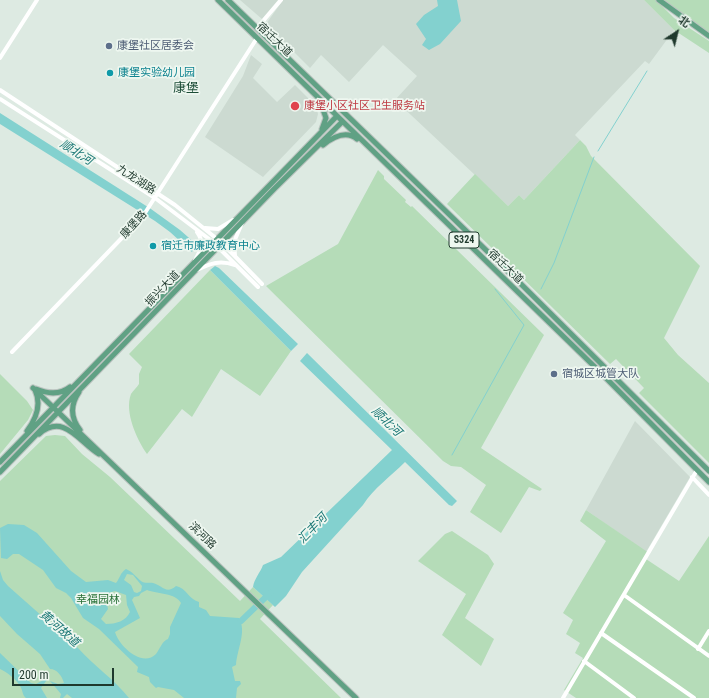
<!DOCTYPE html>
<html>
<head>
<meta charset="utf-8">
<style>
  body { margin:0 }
  #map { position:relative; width:709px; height:698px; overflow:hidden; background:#ddeae2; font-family:"Roboto Condensed","Noto Sans SC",sans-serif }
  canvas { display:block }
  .north { position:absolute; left:657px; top:12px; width:40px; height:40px; -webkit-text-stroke:3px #eef7f0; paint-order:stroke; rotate:35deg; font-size:11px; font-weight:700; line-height:16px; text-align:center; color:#1f392d }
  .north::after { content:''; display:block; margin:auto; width:14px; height:18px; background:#1f392d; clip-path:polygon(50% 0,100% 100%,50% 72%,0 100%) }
  .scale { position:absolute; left:12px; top:668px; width:102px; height:18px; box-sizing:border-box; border:2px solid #1f392d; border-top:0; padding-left:5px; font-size:12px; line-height:14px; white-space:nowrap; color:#1f392d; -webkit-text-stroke:3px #eef7f0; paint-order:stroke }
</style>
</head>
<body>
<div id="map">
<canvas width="709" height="698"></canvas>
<div class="north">北</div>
<div class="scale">200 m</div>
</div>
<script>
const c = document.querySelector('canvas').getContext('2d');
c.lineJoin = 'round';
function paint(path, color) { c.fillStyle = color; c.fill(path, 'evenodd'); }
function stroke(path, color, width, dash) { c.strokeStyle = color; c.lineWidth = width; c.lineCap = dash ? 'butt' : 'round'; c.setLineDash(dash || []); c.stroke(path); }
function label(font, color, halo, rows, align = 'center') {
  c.font = font + ' "Roboto Condensed","Noto Sans SC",sans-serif'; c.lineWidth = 3.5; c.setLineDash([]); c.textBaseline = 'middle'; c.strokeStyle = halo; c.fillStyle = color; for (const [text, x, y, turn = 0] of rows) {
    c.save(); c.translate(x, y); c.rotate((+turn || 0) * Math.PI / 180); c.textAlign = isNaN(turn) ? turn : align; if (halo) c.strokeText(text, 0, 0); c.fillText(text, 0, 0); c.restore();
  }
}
const built = new Path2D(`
  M240,0H278L262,19Z
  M283,0H644L674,30L649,64L645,61L575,135L580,140L524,200L519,195L508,206L395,100L417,76L383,45L349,82L321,55L310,68L266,24Z
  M251,55L262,64L253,78L277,102L295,85L316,106L318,114L316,122L263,177L205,137L243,76Z
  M635,421L690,477L646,552L586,510Z`);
const green = new Path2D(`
  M644,0H656L674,18L709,41V53L674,30Z
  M662,0H709V34Z
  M580,140L586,146L591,156L700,266L664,338L678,355L709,383V463L639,393L644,388L616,359L610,364L447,204L475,174L508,206L519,195L524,200Z
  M378,170L384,176V179L406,200L405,202L411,207L412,206L544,335L481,448L542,489L540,491L529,487L501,533L470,512L486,485L461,467L451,466L443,461L266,286L338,244Z
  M210,270L291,351L260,396L221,369L192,417L182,409L147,454C137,440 124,412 131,394C133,391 137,387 139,384V374L142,367L129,354Z
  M0,374L27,401L33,410L28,420L0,454Z
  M55,435L65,436L82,454L110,477L240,601L253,587L273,605L260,619L341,698H0V481L46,436Z
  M586,510L649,553L646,559L679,581L709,536V698H576L564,690L583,658L575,653L580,643L566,634L573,620L563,613L606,541L580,521Z
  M452,531L488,555L494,564L465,618L494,639L481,666L442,635L466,594L418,561L445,534Z`);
const water = new Path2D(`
  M437,0H457L461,21L440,44L429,50L422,45L426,39L416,24L424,15L438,6Z
  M0,113L151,209L180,230L196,244L192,252L170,232L155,221L0,124Z
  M215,266L219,268L298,344L291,351L210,270Z
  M307,353L457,501L452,506L449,505L405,462C391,476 374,488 363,505L302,572L286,596L275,607L253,587C254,579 260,573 263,565L281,557L392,450L300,361Z
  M8,524L24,525L37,533L71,571L86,582L108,580L116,583C120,578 120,573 126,569C133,572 136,577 141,581C145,584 149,582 153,583C162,585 166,595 176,586C187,588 188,599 199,602V607L206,610L210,616L239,618C247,632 237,649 236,665L232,667L235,681H240L241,684L237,688L236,698H184L174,690L158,687L156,688L150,682L149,677L137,672L138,667L99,629L83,618L71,598L66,593L56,588L43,570L19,554H13L7,559L1,558L0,528ZM127,574L133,575L142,586L141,591L137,593L134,592L131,585L124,580ZM147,590C157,594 176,593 181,603L170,627V634L168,639C162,641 160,649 156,654C142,668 119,646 115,632L140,618L132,600L134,597L139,596L141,593ZM115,591L126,595L127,605L130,612C126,621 116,624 106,624L101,619L108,609L105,594Z
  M0,571L3,580L8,586L78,648C94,666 114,679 129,698H72L67,694L63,698H60L61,694L50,681L58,684L64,683C62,676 57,669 50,669L40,654L17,634L0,616Z
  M0,653L31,683L36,684L49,677L41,688L47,698H26C22,695 23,690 20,686C16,679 8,673 0,669Z`);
const stream = new Path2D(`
  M598,151L647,71
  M541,289L554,263L594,157
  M452,455L524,325L495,289`);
const river = new Path2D(`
  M241,621L270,593`);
const minor = new Path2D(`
  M257,28L281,0
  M0,58L37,0
  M0,90L175,205L222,243L262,284
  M0,99L155,198L213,242L258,287
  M205,228L218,229L233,220
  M235,256L234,242L242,223
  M195,260C201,250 205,243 197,232
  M197,270C211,263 220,260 235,265
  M12,352L143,216L257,38
  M692,477L709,495
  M624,595L709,656
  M601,633L694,698
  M698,649L709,631
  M584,661L634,698
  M563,698L697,470`);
const major = new Path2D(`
  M218,0L598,370L709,482
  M228,0L524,287L709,471
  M659,0L709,36
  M321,104L326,118L322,129
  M323,145C333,137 346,130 357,139
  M33,388L356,698
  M36,389C48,394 60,395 70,387
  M79,392C70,405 70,417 80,430
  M27,431C36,419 42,405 35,390
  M39,434C64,412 80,443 99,454
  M0,462L337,116
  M0,472L274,189L342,122`);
const markers = [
  [109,46,4,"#5c6f8a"],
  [110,73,4,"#0f9aa8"],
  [295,106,5,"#e0444e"],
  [153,246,4,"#0f9aa8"],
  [554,374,4,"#5c6f8a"]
];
const shields = [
  [464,240,30]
];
const shieldNames = [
  ["S324",464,240]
];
const streetNames = [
  ["宿迁大道",274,40,44],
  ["九龙湖路",136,180,33],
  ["康堡路",134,225,-48],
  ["宿迁大道",505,267,44],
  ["振兴大道",163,289,-46],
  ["滨河路",202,536,44]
];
const serviceNames = [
  ["康堡社区居委会",117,46],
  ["宿城区城管大队",562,374]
];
const cultureNames = [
  ["康堡实验幼儿园",118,73],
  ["宿迁市廉政教育中心",161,246]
];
const healthNames = [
  ["康堡小区社区卫生服务站",304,106]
];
const parkNames = [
  ["幸福园林",98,600]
];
const waterNames = [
  ["顺北河",76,153,32],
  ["顺北河",386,422,44],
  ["汇丰河",313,529,-46],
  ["黄河故道",59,629,41]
];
const quarterNames = [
  ["康堡",186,89]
];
paint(built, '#ccdad1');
paint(green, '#b5dcb8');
paint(water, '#83d1cf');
stroke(stream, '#83d1cf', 1);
stroke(river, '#83d1cf', 6);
stroke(major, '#bcc4c0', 7);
stroke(minor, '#fff', 4);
stroke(major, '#60a184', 5);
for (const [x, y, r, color] of markers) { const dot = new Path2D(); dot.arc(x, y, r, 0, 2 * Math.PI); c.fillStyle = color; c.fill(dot); stroke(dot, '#eef7f0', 1.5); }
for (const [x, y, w] of shields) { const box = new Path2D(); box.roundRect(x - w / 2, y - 8, w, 16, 3); c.fillStyle = '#eef7f0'; c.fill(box); stroke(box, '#1f392d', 1); }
label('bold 10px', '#1f392d', null, shieldNames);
label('11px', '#1f392d', '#eef7f0', streetNames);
label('11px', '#4e5e75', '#eef7f0', serviceNames, 'left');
label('11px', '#0d838f', '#eef7f0', cultureNames, 'left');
label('11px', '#be3a42', '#eef7f0', healthNames, 'left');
label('11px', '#287137', '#eef7f0', parkNames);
label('italic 12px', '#187674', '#eef7f0', waterNames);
label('13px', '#1b4c36', '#eef7f0', quarterNames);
</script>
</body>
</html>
